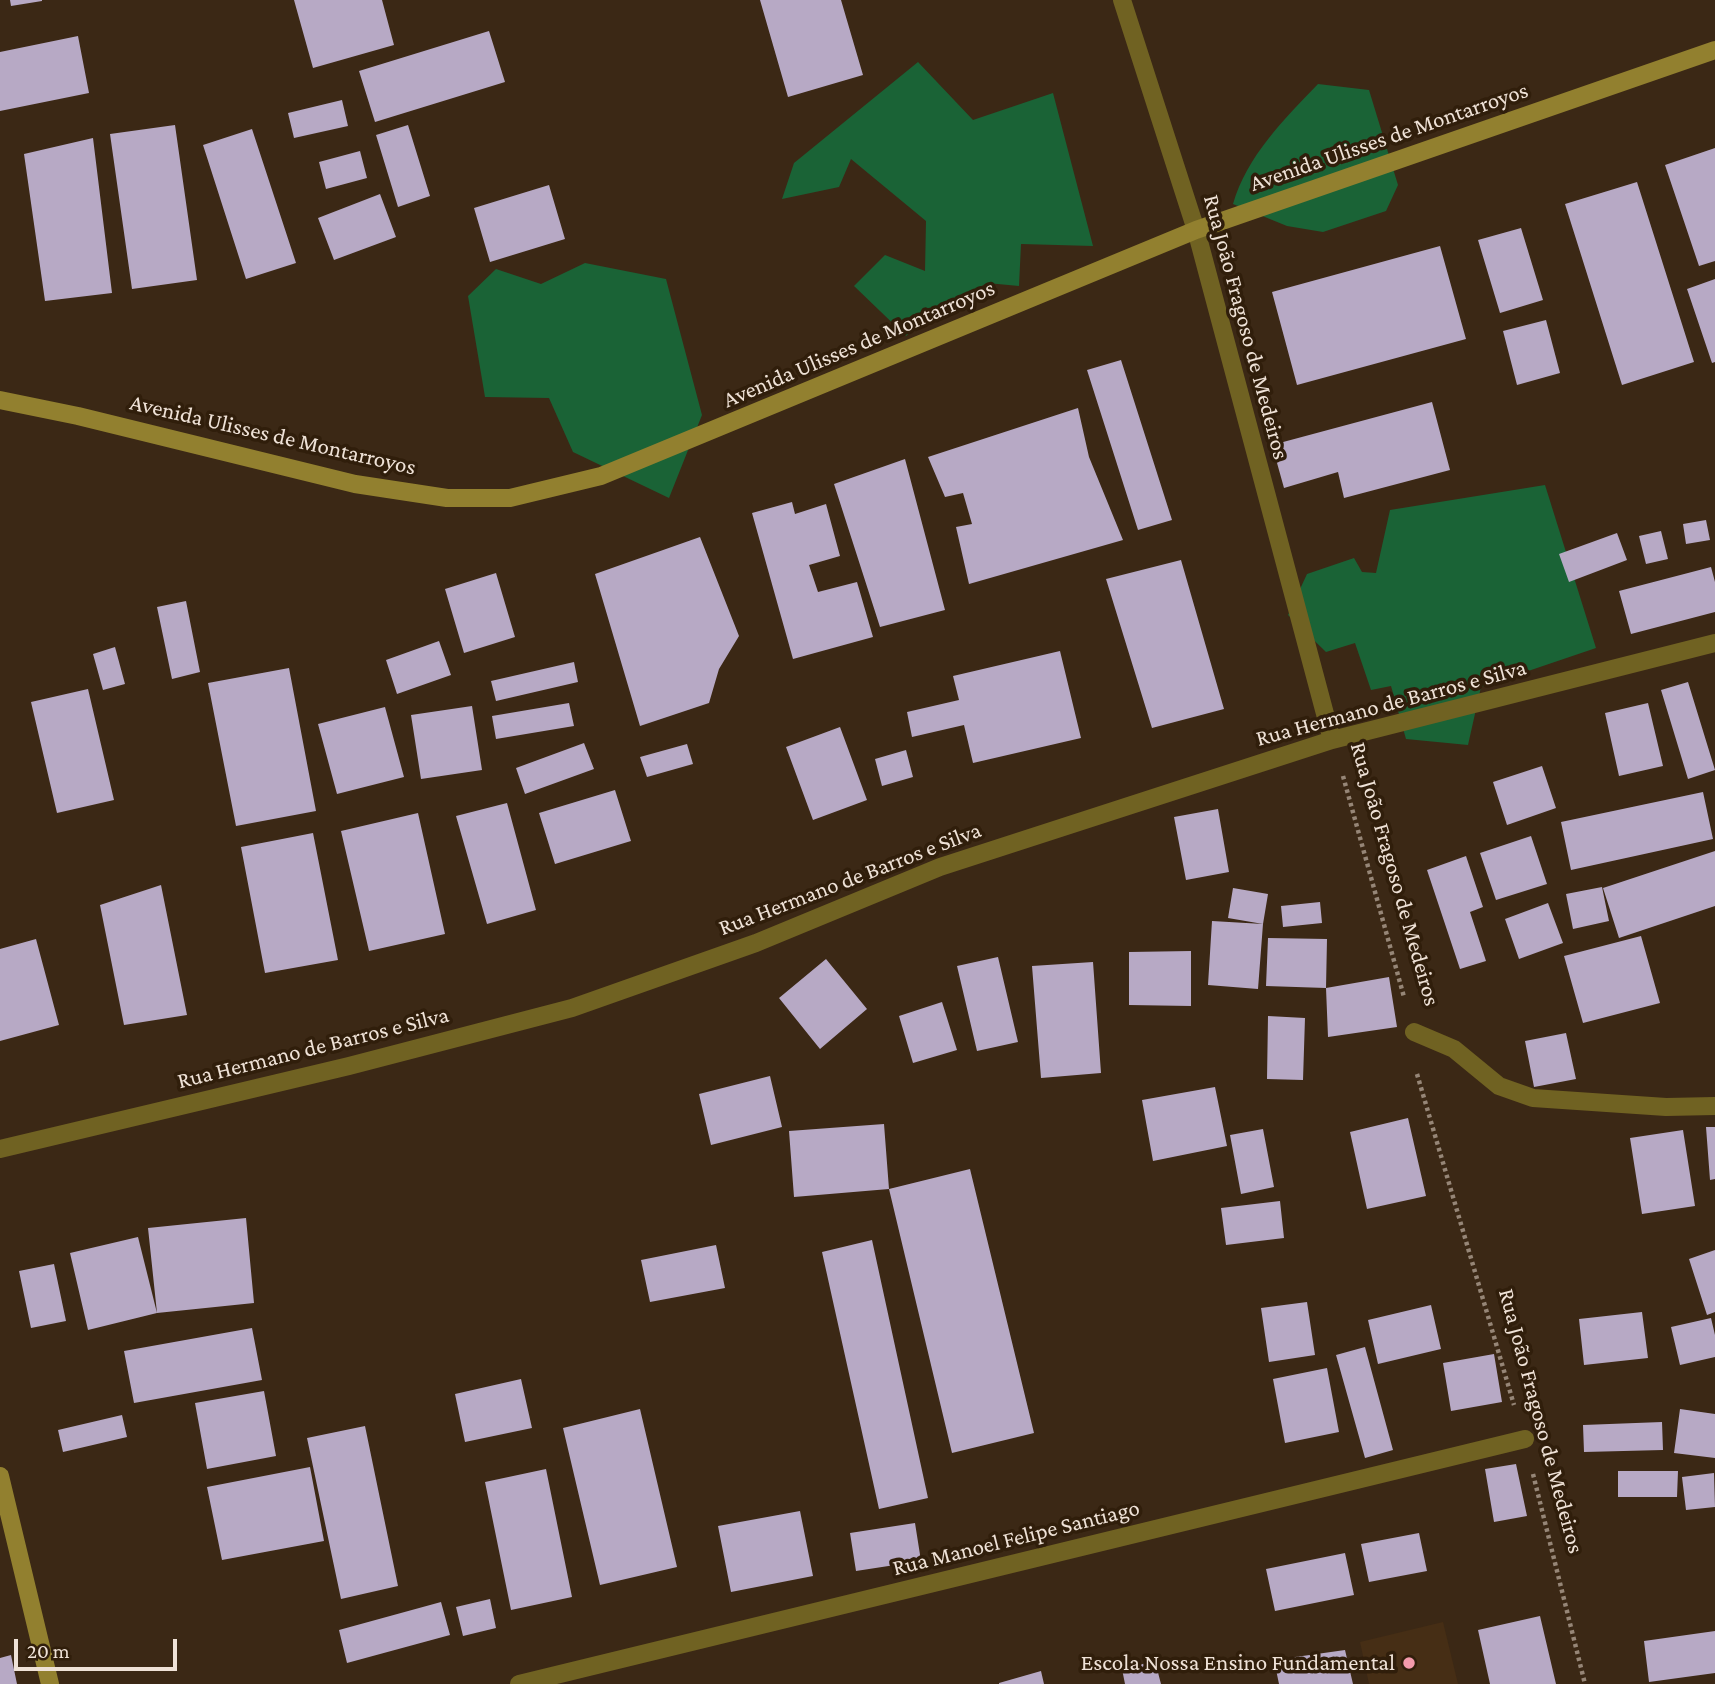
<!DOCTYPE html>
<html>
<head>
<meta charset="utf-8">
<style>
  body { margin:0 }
  #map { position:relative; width:1715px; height:1684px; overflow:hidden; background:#3b2815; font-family:"Crimson Pro",serif }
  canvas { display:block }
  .scale { position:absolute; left:14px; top:1639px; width:163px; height:32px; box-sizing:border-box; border:4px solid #efe2d7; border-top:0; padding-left:9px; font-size:21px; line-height:24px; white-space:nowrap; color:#efe2d7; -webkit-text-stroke:5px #301e0b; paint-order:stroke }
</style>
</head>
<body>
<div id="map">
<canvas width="1715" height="1684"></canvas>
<div class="scale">20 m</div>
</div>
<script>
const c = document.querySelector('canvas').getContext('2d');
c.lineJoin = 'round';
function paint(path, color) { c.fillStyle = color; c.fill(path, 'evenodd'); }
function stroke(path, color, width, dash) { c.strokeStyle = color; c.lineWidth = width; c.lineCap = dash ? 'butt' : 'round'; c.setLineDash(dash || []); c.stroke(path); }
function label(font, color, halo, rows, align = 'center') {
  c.font = font + ' "Crimson Pro",serif'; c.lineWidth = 7; c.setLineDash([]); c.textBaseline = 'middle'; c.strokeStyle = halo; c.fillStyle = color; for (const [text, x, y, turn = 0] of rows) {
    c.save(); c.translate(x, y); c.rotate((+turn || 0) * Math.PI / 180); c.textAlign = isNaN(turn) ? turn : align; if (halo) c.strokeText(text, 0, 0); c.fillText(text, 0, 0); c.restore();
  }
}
const built = new Path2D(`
  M1443,1622L1458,1684H1369L1360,1642Z`);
const forest = new Path2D(`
  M918,62L973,120L1053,93L1093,246L1021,244L1019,286L987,283L936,311L906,336L854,286L885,255L925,271L926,221L851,159L839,187L782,199L794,163Z
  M1318,84L1369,90L1398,185L1386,211L1323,232L1287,226L1233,204C1246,157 1285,118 1318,84Z
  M585,263L666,279L702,415L669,498L573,452L549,398L485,397L468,296L496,269L541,284Z
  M1545,485L1596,648L1481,687L1468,745L1406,739L1391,686L1371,690L1355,643L1326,652L1288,615L1307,574L1354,558L1362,572L1376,573L1390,510Z`);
const building = new Path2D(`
  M10,0H42V1L11,6Z
  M294,0H382L394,45L313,68Z
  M760,0H841L863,75L788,97Z
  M489,31L505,82L375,122L359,71Z
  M78,36L89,93L0,111V52Z
  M342,100L348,126L294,138L288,113Z
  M175,125L197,280L132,289L110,134Z
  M408,125L430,196L398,207L376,135Z
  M252,129L296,263L246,279L203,145Z
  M93,138L112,293L45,301L24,154Z
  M1715,148V261L1699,266L1665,165Z
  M360,151L367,178L326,189L319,162Z
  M1637,182L1694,362L1622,385L1565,204Z
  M549,185L565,239L490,262L474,208Z
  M380,194L396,237L334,260L318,218Z
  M1521,228L1543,300L1500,313L1478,240Z
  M1440,246L1466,339L1297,385L1272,292Z
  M1715,279V362L1712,363L1687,289Z
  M1546,320L1560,373L1517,385L1503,331Z
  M1121,360L1172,520L1138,530L1087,370Z
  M1432,402L1450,470L1344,498L1338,472L1284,488L1272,445Z
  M1078,408L1089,457L1123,540L969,584L956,527L972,524L963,493L945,497L928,457Z
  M905,459L945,610L880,627L834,484Z
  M792,502L795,514L826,504L840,556L809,565L818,592L857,582L873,637L793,659L752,513Z
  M1706,520L1710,540L1686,544L1683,524Z
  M1661,531L1668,559L1646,564L1639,536Z
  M1617,533L1627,560L1569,582L1559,554Z
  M700,537L739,636L719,669L709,703L640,726L595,574Z
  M1181,560L1224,709L1152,728L1106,579Z
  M1711,567L1715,582V612L1631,634L1619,591Z
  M496,573L515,637L464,653L445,589Z
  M186,601L200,672L172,679L157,607Z
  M439,641L451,675L397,694L386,660Z
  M115,647L125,684L103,690L93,654Z
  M1060,651L1081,738L973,763L964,725L912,737L907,712L959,700L953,676Z
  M574,662L578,682L496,701L491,681Z
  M289,668L316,811L236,826L208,683Z
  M1688,682L1715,770L1688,779L1661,690Z
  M88,689L114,800L57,813L31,702Z
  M569,703L574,726L496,739L492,716Z
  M1648,703L1663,766L1619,776L1605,713Z
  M472,706L482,770L421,779L411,715Z
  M385,707L404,777L337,794L318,724Z
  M840,727L867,800L813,820L786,747Z
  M584,743L594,769L525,794L516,768Z
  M687,744L693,764L647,777L640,757Z
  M906,750L913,777L882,786L875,759Z
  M1542,766L1556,808L1507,825L1493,782Z
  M615,790L631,841L555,864L539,813Z
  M1703,792L1713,839L1571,870L1561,822Z
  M507,803L536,910L487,924L456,816Z
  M1218,809L1229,872L1186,880L1174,817Z
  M418,813L445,934L369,951L341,831Z
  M313,833L338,960L265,973L241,847Z
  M1531,836L1547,884L1496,900L1480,853Z
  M1715,851V906L1619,938L1603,888Z
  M1466,856L1483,907L1470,912L1486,961L1460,969L1427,870Z
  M161,885L187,1015L124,1025L100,905Z
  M1602,887L1609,921L1573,929L1566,894Z
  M1233,888L1268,894L1263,924L1228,918Z
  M1320,902L1322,923L1283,927L1281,906Z
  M1548,903L1563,943L1519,959L1505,919Z
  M1212,921L1263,924L1258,989L1208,985Z
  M1641,936L1660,1003L1583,1023L1564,956Z
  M1268,938L1327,939L1326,988L1266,986Z
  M36,939L59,1025L0,1041V949Z
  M1191,951V1006L1129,1005V952Z
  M998,957L1018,1042L977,1051L957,966Z
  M826,959L867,1009L820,1049L779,998Z
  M1093,962L1101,1073L1041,1078L1032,966Z
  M1389,977L1397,1027L1328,1037L1326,988Z
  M942,1002L957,1050L913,1063L899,1016Z
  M1268,1016L1305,1018L1303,1080L1267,1079Z
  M1566,1033L1576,1079L1534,1087L1525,1041Z
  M770,1076L782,1127L711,1145L699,1094Z
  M1215,1087L1227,1146L1153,1161L1142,1100Z
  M1408,1118L1426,1196L1367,1209L1350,1132Z
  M884,1124L889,1189L794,1197L789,1131Z
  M1706,1127H1715V1179L1710,1180Z
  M1263,1129L1274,1187L1241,1194L1230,1135Z
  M1683,1130L1695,1206L1642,1214L1630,1138Z
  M970,1169L1034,1433L952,1453L889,1189Z
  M1280,1201L1284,1238L1226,1245L1221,1208Z
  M246,1218L254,1303L157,1313L88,1330L70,1253L138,1237L157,1313L148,1228Z
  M872,1240L928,1498L879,1509L822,1252Z
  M716,1245L725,1288L650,1302L641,1260Z
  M1715,1250V1312L1707,1315L1689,1259Z
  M54,1264L66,1321L31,1328L19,1271Z
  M1307,1302L1315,1355L1269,1362L1261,1308Z
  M1431,1305L1441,1349L1378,1364L1368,1320Z
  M1642,1312L1648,1358L1584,1365L1579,1319Z
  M1711,1318L1715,1335V1357L1680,1365L1671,1327Z
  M252,1328L262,1380L134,1403L124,1351Z
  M1365,1347L1393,1450L1365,1458L1336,1355Z
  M1494,1354L1502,1402L1451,1411L1443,1363Z
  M1327,1368L1339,1432L1285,1443L1273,1379Z
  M521,1379L532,1428L465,1442L455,1394Z
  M264,1391L276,1456L207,1469L195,1403Z
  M640,1409L677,1567L600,1585L563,1428Z
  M1680,1409L1715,1414V1458L1674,1453Z
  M122,1415L127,1437L63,1452L58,1430Z
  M1662,1422L1663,1450L1584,1452L1583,1425Z
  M365,1426L398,1586L341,1599L307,1438Z
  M1516,1464L1527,1516L1494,1522L1485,1469Z
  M310,1467L324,1541L222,1560L207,1487Z
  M546,1469L572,1597L511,1610L485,1482Z
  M1618,1471H1678L1677,1497H1618Z
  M1714,1473L1715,1507L1686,1510L1682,1477Z
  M800,1511L813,1576L731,1592L718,1526Z
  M915,1523L921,1561L856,1571L850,1533Z
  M1419,1533L1427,1571L1369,1582L1361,1544Z
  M1345,1553L1354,1595L1275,1611L1266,1569Z
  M490,1599L496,1628L463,1636L456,1607Z
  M441,1602L450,1635L347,1663L339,1630Z
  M1540,1616L1556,1684H1490L1478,1630Z
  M1715,1631V1673L1649,1682L1644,1641Z
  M1345,1650L1353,1684H1279L1274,1660Z
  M11,1655L17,1684H0V1658Z
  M1155,1661L1161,1684H1125L1122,1669Z
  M1041,1671L1044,1684H999V1683Z`);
const path = new Path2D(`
  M1343,776L1404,997
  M1417,1074L1514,1405
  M1533,1474L1585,1684`);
const street = new Path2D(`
  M1122,0L1196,230L1332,740
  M1414,1032L1454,1049L1499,1086L1533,1098L1666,1107L1715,1106
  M0,1149L349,1066L572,1008L756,943L940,867L1332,740L1715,643
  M519,1684L1525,1439`);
const secondary = new Path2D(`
  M0,400L78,416L355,484L447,498H510L601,476L1196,230L1715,50
  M0,1476L50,1684`);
const markers = [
  [1409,1663,7,"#f39aab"]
];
const streetNames = [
  ["Avenida Ulisses de Montarroyos",1389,137,-19],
  ["Rua João Fragoso de Medeiros",1246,327,75],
  ["Avenida Ulisses de Montarroyos",859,344,-23],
  ["Avenida Ulisses de Montarroyos",273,435,13],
  ["Rua Hermano de Barros e Silva",1391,703,-15],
  ["Rua João Fragoso de Medeiros",1395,874,74],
  ["Rua Hermano de Barros e Silva",850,879,-21],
  ["Rua Hermano de Barros e Silva",313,1048,-14],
  ["Rua João Fragoso de Medeiros",1541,1421,75],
  ["Rua Manoel Felipe Santiago",1016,1538,-14]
];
const poiNames = [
  ["Escola Nossa Ensino Fundamental",1395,1663]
];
paint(built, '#462e15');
paint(forest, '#1a6336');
paint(building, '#b7a9c5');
stroke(path, '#968677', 4.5, [3.5, 3.5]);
stroke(street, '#706222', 18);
stroke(secondary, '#92802f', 18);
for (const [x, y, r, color] of markers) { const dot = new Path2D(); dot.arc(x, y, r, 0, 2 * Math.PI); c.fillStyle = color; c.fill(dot); stroke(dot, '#301e0b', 2.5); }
label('23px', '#efe2d7', '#301e0b', streetNames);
label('23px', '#efe2d7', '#301e0b', poiNames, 'right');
</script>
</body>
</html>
